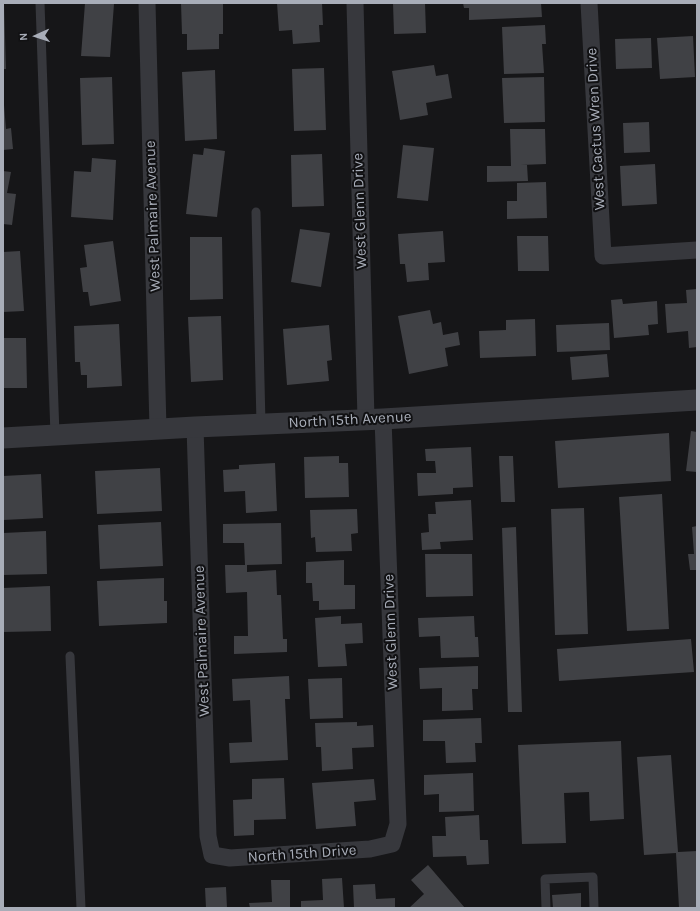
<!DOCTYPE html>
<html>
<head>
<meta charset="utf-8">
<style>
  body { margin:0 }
  #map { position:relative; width:700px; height:911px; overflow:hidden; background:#161618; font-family:Karla,sans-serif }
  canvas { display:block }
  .frame { position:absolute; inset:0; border:4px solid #a8adb8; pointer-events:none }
  .north { position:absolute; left:16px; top:16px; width:40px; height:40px; -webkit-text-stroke:3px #111113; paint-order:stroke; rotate:267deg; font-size:11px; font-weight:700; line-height:16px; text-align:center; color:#a8adb8 }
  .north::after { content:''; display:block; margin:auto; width:14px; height:18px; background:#a8adb8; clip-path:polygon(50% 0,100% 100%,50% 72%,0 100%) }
</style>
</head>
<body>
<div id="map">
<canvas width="700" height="911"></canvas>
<div class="frame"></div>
<div class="north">N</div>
</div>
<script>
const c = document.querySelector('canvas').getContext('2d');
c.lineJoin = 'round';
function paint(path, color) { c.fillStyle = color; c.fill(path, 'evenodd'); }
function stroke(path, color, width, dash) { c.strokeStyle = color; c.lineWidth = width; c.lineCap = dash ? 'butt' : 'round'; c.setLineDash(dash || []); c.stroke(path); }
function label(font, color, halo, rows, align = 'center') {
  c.font = font + ' Karla,sans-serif'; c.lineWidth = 4; c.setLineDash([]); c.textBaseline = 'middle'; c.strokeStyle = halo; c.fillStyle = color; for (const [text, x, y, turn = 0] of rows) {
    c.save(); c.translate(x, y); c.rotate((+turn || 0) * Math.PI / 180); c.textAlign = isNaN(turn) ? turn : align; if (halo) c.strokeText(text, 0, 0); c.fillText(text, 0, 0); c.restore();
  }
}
const building = new Path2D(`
  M85,3L114,4L110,57L81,56Z
  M181,3H223V34H219V49L187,50V34H182Z
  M277,3H322L323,25H319L320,42L293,44L292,30L279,31Z
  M393,3H425L426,33L394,34Z
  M463,3H541L542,17L469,20V8H464Z
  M3,4H4L6,69H3Z
  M545,25L546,44H542L544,73L504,74L502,27Z
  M693,36L695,77L660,79L657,38Z
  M651,38L652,68L616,69L615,39Z
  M434,65L436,76L448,74L452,98L426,103L428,115L400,120L392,71Z
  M324,68L326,130L294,131L292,69Z
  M215,70L217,139L185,141L182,72Z
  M112,77L114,144L82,145L80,78Z
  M544,77L545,122L504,123L502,78Z
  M3,105H4L6,129L11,128L13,149L3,150Z
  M649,122L650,152L624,153L623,123Z
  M510,129H545L546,164L521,165H527L528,181L487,182V166H511Z
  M403,145L434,148L428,201L397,198Z
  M204,148L225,151L217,217L186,214L193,154L203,155Z
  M322,154L324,206L292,207L291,155Z
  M92,158L116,160L113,220L71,217L74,171L91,172Z
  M655,164L657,204L622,206L620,166Z
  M3,171L11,172L7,193L16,194L12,225L3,224Z
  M546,182L547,218L507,219V201H517V183Z
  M300,229L330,233L321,287L291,282Z
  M443,231L445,262L428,263L429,280L407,282L405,264H400L398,234Z
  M517,236H548L549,271H518Z
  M190,237H222L223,299L190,300Z
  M113,241L121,301L90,306L88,292H83L80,268L87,267L84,245Z
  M20,251L24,311L3,312V252Z
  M697,289V347L689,348L688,331L667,333L665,304L687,303L686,290Z
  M622,299L623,304L657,301L658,324L648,325L649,335L614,338L611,300Z
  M430,310L433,324L441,322L443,335L458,332L460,345L445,348L448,366L409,374L398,316Z
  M221,316L223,380L191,382L188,317Z
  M535,319L536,356L480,358L479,331L506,330V320Z
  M609,323L610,350L557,352L556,325Z
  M119,324L122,386L87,388V375H81L80,362H75L74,326Z
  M329,325L332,360L327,361L329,381L287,385L283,329Z
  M3,338H26L27,388H3Z
  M607,354L609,377L572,380L570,357Z
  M691,431L697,432V472L686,471Z
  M669,433L671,481L558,488L555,441Z
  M471,447L473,487L453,488V494L418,496L417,473H436L435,461H426L425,449Z
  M339,456V463H348L349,497L305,498L304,457Z
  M499,456H513L515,502H501Z
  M275,463L277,511L246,513L245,491L224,492L223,470L239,469V465Z
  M160,468L162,511L97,514L95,471Z
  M41,474L43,518L3,520V476Z
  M662,494L669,629L627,631L619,497Z
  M471,500L473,540L440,542L441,549L422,550L421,533L429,532L428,514H436L435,502Z
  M584,508L588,634L555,635L551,509Z
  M357,509L358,533L351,534L352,551L316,552L315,537L311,538L310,510Z
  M161,522L163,566L100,569L98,525Z
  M281,523L282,564L247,565V572L276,570L277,595H281L283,639H287V652L234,654V636H248L247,592L226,593L225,565H245L244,543H223V524Z
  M697,526V570H690L688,554H694L692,527Z
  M516,527L522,712H508L502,528Z
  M46,531L47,574L3,575V533Z
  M425,554H472L473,596L426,597Z
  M344,560V585H355V609L319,610V601H313L312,583H306V562Z
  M164,578V601H167V623L99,626L97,581Z
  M50,586L51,631L3,632V588Z
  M341,616V624L362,623L363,643L345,644L347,666L318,667L315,618Z
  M474,616L475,637H478L479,657L441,658L440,636L419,637L418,618Z
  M691,639L694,672L559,681L557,649Z
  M478,666V689H472L473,710L442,711V688L420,689L419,668Z
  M289,676L290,699H285L288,760L230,763L229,743L252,742L250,700L233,701L232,679Z
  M342,678L343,718L310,719L308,679Z
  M481,718L482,743H475L476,762L446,763L445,741H423V720Z
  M357,722V726L373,725L374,747L352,748L353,769L322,771L321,747H316L315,723Z
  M621,741L624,819L590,821L589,792L564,793L566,843L522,844L518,745Z
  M671,755L678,852L697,851V908H679L676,853L644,855L637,757Z
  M473,773L474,811L439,812V794L424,795V775Z
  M284,778L286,819L254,820V835L234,836L233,800L252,799V779Z
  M374,779L376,800L354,802L356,826L316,829L312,783Z
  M479,815L480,840H488L489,864L467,865L466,856L433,857L432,836H446L445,817Z
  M428,865L465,908H409L424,894L411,880Z
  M342,878L344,908H301V901L323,900L322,879Z
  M271,880H290V908H250L249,903L272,902Z
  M375,884L376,899L395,898V908H354L353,885Z
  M226,887L227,908H206L205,888Z
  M581,893V908H553L552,895Z`);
const service = new Path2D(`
  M40,3L55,435
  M256,212L261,424
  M70,656L81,908
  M546,908L545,879L593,877L594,908`);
const minor = new Path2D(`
  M147,3L158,429
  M355,3L366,419
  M589,3L603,256L697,250
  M195,427L208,836L212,855L230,858L370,849L392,844L398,824L383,419`);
const tertiary = new Path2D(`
  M3,438L195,427L383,419L697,400`);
const streetNames = [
  ["West Cactus Wren Drive",596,129,-93],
  ["West Glenn Drive",360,211,-92],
  ["West Palmaire Avenue",153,216,-92],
  ["North 15th Avenue",350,420,-3],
  ["West Glenn Drive",391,632,-92],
  ["West Palmaire Avenue",202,641,-92],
  ["North 15th Drive",302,854,-4]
];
paint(building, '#404145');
stroke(service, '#37383d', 9);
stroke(minor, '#37383d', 17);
stroke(tertiary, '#37383d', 21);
label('15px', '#a8adb8', '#111113', streetNames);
</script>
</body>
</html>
